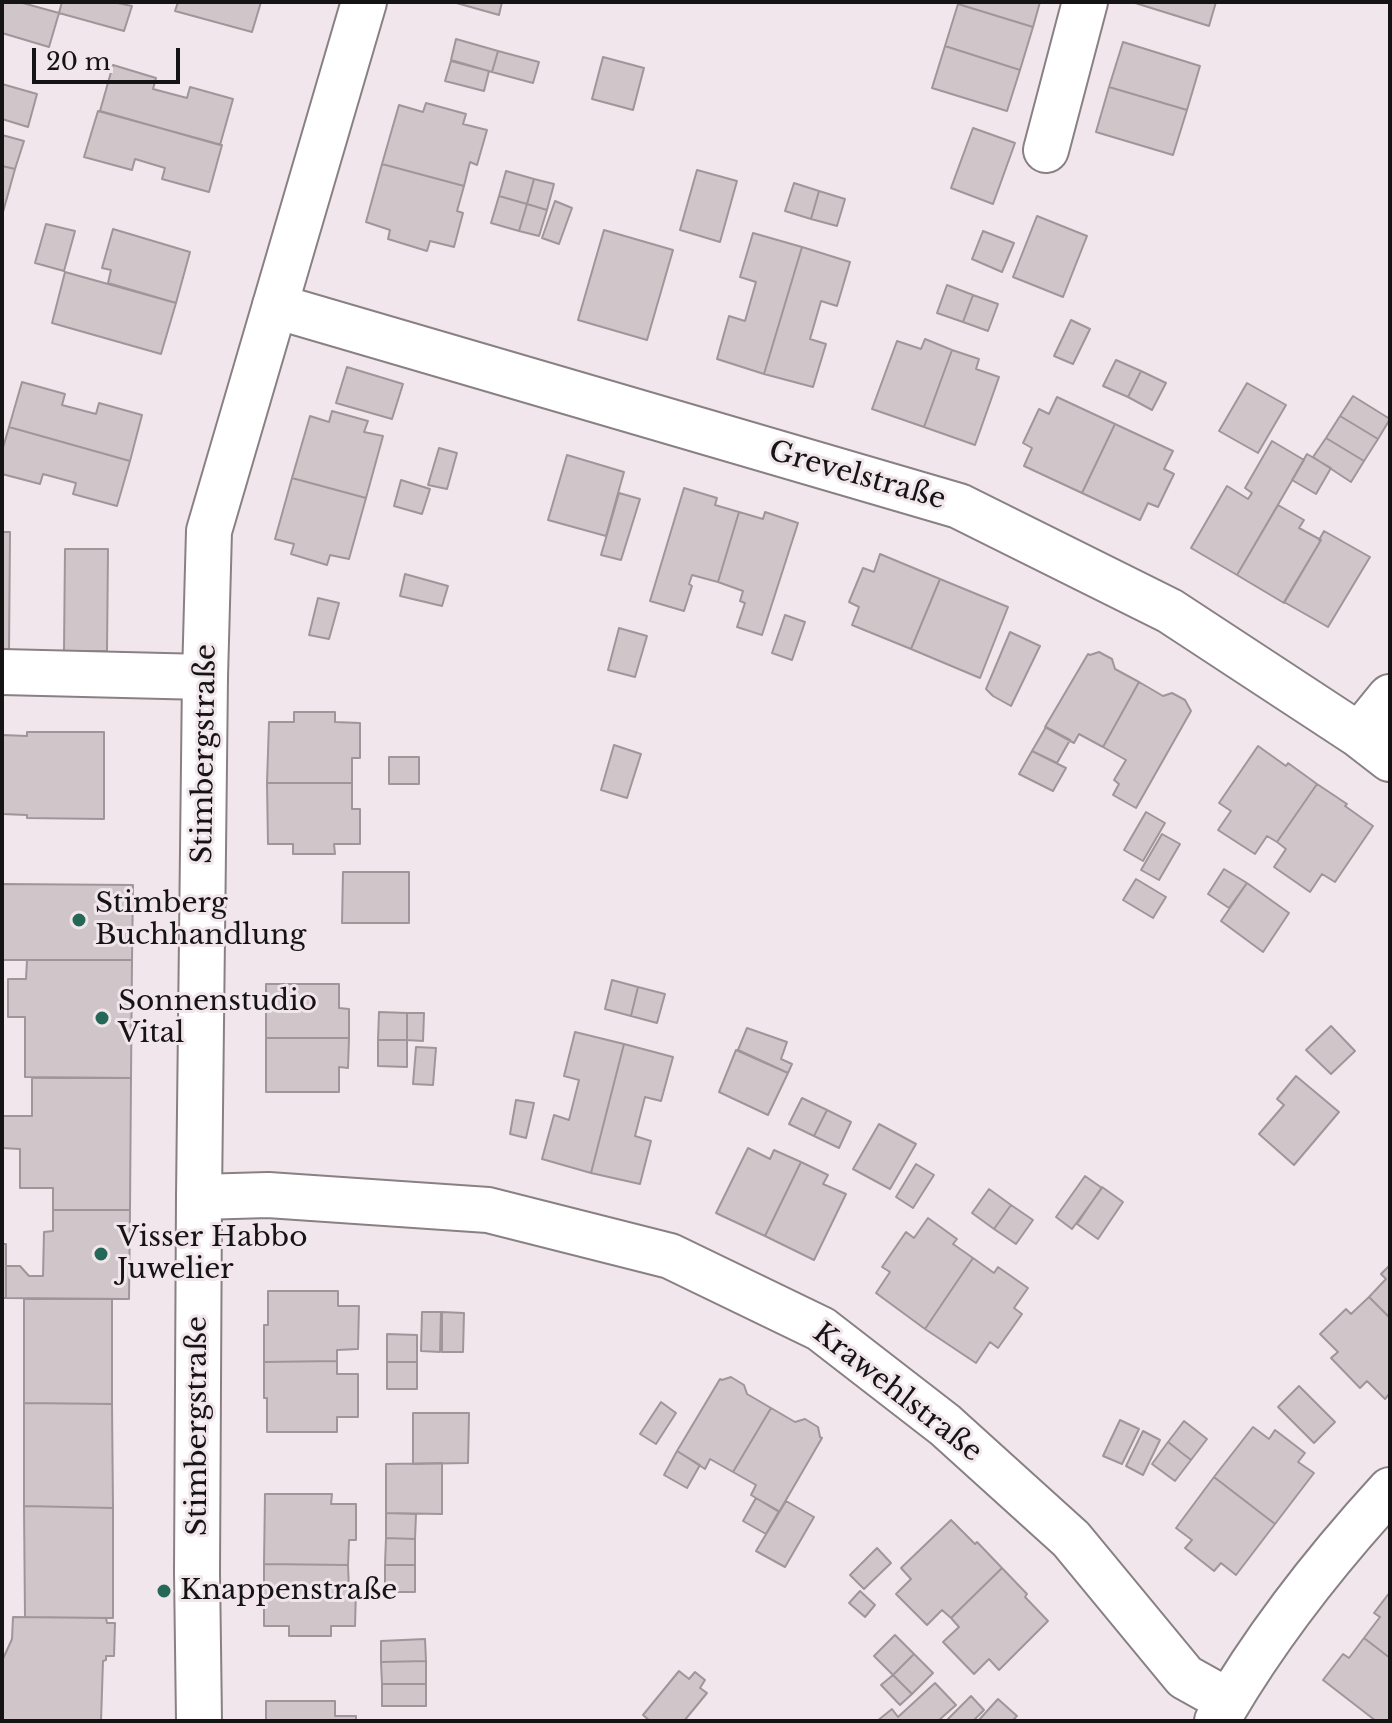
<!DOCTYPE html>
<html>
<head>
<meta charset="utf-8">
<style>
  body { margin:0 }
  #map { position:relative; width:1392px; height:1723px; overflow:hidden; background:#f1e6eb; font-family:"Libre Baskerville",serif }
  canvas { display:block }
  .frame { position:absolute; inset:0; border:4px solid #161314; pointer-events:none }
  .scale { position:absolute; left:32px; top:48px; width:148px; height:36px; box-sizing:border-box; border:4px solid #161314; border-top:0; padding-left:10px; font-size:24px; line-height:28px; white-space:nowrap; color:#161314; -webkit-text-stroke:6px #f1e6eb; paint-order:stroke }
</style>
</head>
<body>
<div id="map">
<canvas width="1392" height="1723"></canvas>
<div class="frame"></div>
<div class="scale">20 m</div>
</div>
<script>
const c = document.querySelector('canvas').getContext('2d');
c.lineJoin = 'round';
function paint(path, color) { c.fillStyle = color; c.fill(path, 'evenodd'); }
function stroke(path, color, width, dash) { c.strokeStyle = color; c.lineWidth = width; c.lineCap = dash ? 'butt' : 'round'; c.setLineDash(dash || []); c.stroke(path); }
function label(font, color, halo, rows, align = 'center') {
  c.font = font + ' "Libre Baskerville",serif'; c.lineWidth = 6; c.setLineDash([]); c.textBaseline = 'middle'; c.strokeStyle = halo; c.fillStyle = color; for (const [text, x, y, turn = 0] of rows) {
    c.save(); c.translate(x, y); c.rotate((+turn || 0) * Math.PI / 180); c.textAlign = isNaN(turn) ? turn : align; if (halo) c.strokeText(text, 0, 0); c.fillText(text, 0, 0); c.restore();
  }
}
const building = new Path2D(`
  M2,2H19L59,13L49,47L2,33Z
  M62,2H113L132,6L124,31L59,13Z
  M178,2H261L252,32L175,11Z
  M453,2H502L499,15Z
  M958,2H1040L1033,27L958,4Z
  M1132,2H1216L1209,26Z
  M958,4L1033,27L1020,70L945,46Z
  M456,39L498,51L492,72L451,60Z
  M1123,42L1200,66L1187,110L1109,87Z
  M945,46L1020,70L1007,111L932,88Z
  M498,51L539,62L533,83L492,72Z
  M603,57L644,68L633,110L592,99Z
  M451,61L489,71L484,91L445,81Z
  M113,65L156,78L153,89L187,98L190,87L233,99L220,145L100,111Z
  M2,84L37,94L28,127L2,119Z
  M1109,87L1187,110L1173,155L1096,132Z
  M426,103L466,114L463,124L487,130L477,165L470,162L464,186L382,164L399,105L423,112Z
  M98,111L222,145L209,192L162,179L165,168L135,159L132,170L84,157Z
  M973,128L1015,143L993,204L951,188Z
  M2,135L24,141L15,169L2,166Z
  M382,164L464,186L457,211L463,213L454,247L430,241L427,251L388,239L390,230L366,222Z
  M2,166L15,169L3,212H2Z
  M697,170L737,181L720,242L680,230Z
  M506,171L534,179L527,204L499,196Z
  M534,179L554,184L547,210L527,204Z
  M794,183L819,191L811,219L785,211Z
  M819,191L845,199L837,226L811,219Z
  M499,196L527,204L519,231L491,223Z
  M555,201L572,208L559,244L542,238Z
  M527,204L547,210L539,236L519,231Z
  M1037,216L1087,236L1063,297L1013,277Z
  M46,224L75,231L64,271L35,263Z
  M113,229L190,252L176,303L108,283L111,270L102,268Z
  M604,230L673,250L647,340L578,320Z
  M983,231L1014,243L1002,272L972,259Z
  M753,233L802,247L764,374L717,359L729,316L745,321L756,282L740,277Z
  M802,247L850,262L837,306L821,301L810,339L826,344L813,387L764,374Z
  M65,272L176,303L161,354L52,323Z
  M947,285L973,295L963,322L937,313Z
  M973,295L998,304L988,331L963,322Z
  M1071,320L1090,329L1073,364L1054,356Z
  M925,339L952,350L924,427L872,409L897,341L921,349Z
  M952,350L979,359L976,369L999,377L975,445L924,427Z
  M1116,360L1141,371L1128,397L1103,386Z
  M347,367L403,384L392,419L336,403Z
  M1141,371L1166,383L1152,410L1128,397Z
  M22,382L65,394L62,405L96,414L99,403L142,415L130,461L9,427Z
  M1247,383L1286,405L1258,453L1219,431Z
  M1353,396L1390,419L1378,439L1340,416Z
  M1057,397L1115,424L1082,493L1024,466L1032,448L1023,443L1039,409L1049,414Z
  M332,411L368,421L364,432L383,436L366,498L292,478L310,416L329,422Z
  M1340,416L1378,439L1364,461L1326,438Z
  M1115,424L1173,451L1164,469L1174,474L1158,507L1148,503L1140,520L1082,493Z
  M9,427L130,461L117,506L73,494L76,483L43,474L40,484L2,474V451Z
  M1326,438L1364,461L1351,482L1313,457Z
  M1272,441L1304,460L1237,575L1191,548L1227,486L1248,499L1252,493L1245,488Z
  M439,448L457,453L447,489L428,485Z
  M1307,454L1331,468L1316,494L1292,480Z
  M567,455L624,472L606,536L548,520Z
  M292,478L366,498L349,559L330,555L327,565L291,554L294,544L275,539Z
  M401,480L430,489L422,514L394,506Z
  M684,488L717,498L715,505L739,512L718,582L692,575L689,584L692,586L684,611L650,601Z
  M619,493L640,499L621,560L601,555Z
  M1278,505L1304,520L1299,528L1321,540L1284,603L1237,575Z
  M739,512L763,519L765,512L798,523L762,635L737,627L745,603L740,601L743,591L718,582Z
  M1324,531L1370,557L1328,627L1284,602L1321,540H1319Z
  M2,532H10L9,651H2Z
  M65,549H108L107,651H64Z
  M880,554L940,579L911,649L852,625L859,607L849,602L863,568L874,572Z
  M405,574L448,586L442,606L400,596Z
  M940,579L1008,607L980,678L911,649Z
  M318,598L339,603L329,639L309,635Z
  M785,615L805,622L792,660L772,653Z
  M619,628L647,636L635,677L608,670Z
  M1010,632L1040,646L1011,706L993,696L986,689Z
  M1099,652L1112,659L1115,669L1139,682L1103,747L1079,734L1074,743L1045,727L1088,654L1090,655Z
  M1139,682L1163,696L1172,693L1185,700L1191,711L1136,808L1113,795L1119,784L1114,780L1126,760L1103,747Z
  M294,712H335V722L360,723V758H352V783H267L269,722H294Z
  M1046,727L1070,740L1057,763L1032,751Z
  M27,732H104V819L27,818V815L2,814V735L27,736Z
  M614,745L641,754L627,798L601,790Z
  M1258,746L1286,766L1288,763L1317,784L1277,842L1267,836L1255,854L1218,830L1231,811L1219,803Z
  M1032,751L1066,768L1053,791L1019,774Z
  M389,757H419V784H389Z
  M267,783H352V809H360V844H334L335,854H293V844H268Z
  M1317,784L1347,804L1345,806L1373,826L1335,882L1322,874L1310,892L1274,867L1286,849L1277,842Z
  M1146,812L1165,823L1143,861L1124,850Z
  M1162,834L1180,844L1159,880L1141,870Z
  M1224,869L1247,883L1229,908L1208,894Z
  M343,872H409V923H342Z
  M1136,879L1166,897L1153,918L1123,900Z
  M1247,883L1289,913L1263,952L1221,921Z
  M3,884L133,885L132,960H2Z
  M27,960H132L131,1078L25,1077V1017H8V979H26Z
  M612,980L638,987L631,1016L605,1009Z
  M266,984H339V1008L349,1009V1038H266Z
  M638,987L665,994L657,1023L631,1016Z
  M379,1012L407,1013V1040H378Z
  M407,1013H424L423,1041L407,1040Z
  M1331,1026L1355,1051L1331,1074L1306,1050Z
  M747,1028L787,1042L781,1059L792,1064L788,1073L738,1050Z
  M575,1032L624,1044L591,1173L542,1159L554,1115L569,1120L579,1080L564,1076Z
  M266,1038H349L348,1068L339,1067V1092H266Z
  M378,1040H407V1067L378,1066Z
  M624,1044L673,1057L661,1101L645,1097L635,1136L651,1141L640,1184L591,1173Z
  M416,1047L436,1048L433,1085L413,1084Z
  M736,1050L788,1073L768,1115L719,1092Z
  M1296,1076L1339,1112L1294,1165L1259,1134L1284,1105L1277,1099Z
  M32,1078H131L130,1210H53V1188H20V1149L2,1148V1116H32Z
  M802,1098L827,1110L814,1136L789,1124Z
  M516,1100L534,1103L526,1138L510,1134Z
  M827,1110L851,1122L839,1148L814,1136Z
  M879,1124L916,1144L890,1189L853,1169Z
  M748,1148L770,1159L774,1150L801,1162L765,1236L716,1213Z
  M801,1162L828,1175L823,1184L846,1194L814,1260L765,1236Z
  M916,1164L934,1175L913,1208L896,1197Z
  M1085,1176L1102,1188L1072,1229L1056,1217Z
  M1102,1187L1123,1202L1098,1239L1077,1224Z
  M989,1189L1011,1205L994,1229L972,1213Z
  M1011,1205L1033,1220L1016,1244L994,1229Z
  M53,1210H130L129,1299L6,1298V1266H20L29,1276H43L44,1232L53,1231Z
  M928,1218L957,1239L953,1244L973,1258L925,1329L876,1293L890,1272L882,1267L906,1232L914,1238Z
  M2,1244H6V1298H2Z
  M973,1258L994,1273L998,1267L1028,1288L1014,1308L1022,1314L998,1348L990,1342L976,1363L925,1329Z
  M1390,1265V1318L1369,1297L1386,1279L1381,1274Z
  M268,1291H338V1306H359L358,1349L337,1350V1361L264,1362V1325H268Z
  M1369,1297L1390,1318V1393L1385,1399L1367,1381L1360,1388L1331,1358L1338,1352L1320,1334L1346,1309L1351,1314Z
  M24,1299H112V1404L24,1403Z
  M422,1312H441L440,1352L421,1351Z
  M442,1312L464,1313L463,1352H442Z
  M387,1334L417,1335V1362H387Z
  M337,1361V1374H358V1417H337V1432H267V1398H264V1362Z
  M387,1362H417V1389H387Z
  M731,1377L744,1385L747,1394L771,1408L733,1472L710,1459L705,1469L677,1451L720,1379L722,1380Z
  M1299,1386L1335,1422L1314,1443L1278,1407Z
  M661,1402L676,1413L656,1444L640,1434Z
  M24,1403L112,1404L113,1508L24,1506Z
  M771,1408L795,1422L805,1419L818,1427L820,1437L822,1438L779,1512L751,1495L756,1485L733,1472Z
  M413,1413H469L468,1463L413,1464Z
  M1120,1420L1139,1429L1122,1464L1103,1456Z
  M1184,1421L1207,1439L1191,1460L1168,1442Z
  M1253,1427L1269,1439L1275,1430L1305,1453L1298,1462L1314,1473L1275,1524L1214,1477Z
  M1143,1431L1160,1440L1143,1475L1126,1466Z
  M1168,1442L1191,1460L1175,1481L1152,1464Z
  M677,1451L700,1465L687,1488L664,1475Z
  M442,1463V1514L386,1513V1464Z
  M1214,1477L1275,1524L1236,1575L1221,1563L1214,1571L1185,1548L1192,1540L1176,1528Z
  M265,1494H332L331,1504H356V1540H349L348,1565L264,1564Z
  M756,1498L779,1511L766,1534L743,1521Z
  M786,1501L814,1517L785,1567L756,1551Z
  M24,1506L113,1508V1618L25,1617Z
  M386,1513L416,1514L415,1539L386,1538Z
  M951,1520L975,1544L977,1542L1002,1568L951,1618L942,1610L927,1625L896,1594L911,1579L901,1568Z
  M386,1538L415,1539V1565H385Z
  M877,1548L891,1563L864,1589L850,1575Z
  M264,1564L348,1565L349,1590H356L355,1626H331V1636H289V1626H264Z
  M385,1565H415V1592H385Z
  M1002,1568L1027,1594L1025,1597L1048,1621L999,1670L989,1659L974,1674L943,1642L959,1627L951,1618Z
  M860,1591L875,1605L865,1617L849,1603Z
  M1390,1592V1658L1364,1638L1380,1617L1374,1613Z
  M13,1617L106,1618L107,1623H115L114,1656H106V1660L103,1661L101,1721H2V1661L12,1639Z
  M895,1635L914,1654L893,1675L874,1656Z
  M1364,1638L1390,1658V1721H1376L1323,1680L1343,1654L1349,1658Z
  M425,1639L426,1661L381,1662V1641Z
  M914,1654L933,1673L912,1694L893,1675Z
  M426,1661V1684H382L381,1662Z
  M679,1671L689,1679L695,1672L705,1680L700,1688L707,1693L684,1721H650L643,1715Z
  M893,1675L912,1694L900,1705L881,1685Z
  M935,1683L956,1705L938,1721H877L892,1709L898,1717Z
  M382,1684H426V1706H382Z
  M971,1696L984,1710L973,1721H946Z
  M998,1699L1017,1716L1012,1721H978Z
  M266,1701H335V1716H356V1721H266Z`);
const minor = new Path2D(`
  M1046,150L1085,2
  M275,306L959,506L1170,611L1359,735L1390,759
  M2,672L205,677
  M1359,735L1390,697
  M199,1197L268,1195L488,1210L670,1256L821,1329L945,1425L1071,1539L1185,1677L1228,1701
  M1217,1721C1265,1637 1325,1561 1390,1490`);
const tertiary = new Path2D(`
  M199,1721L197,1572L199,1197L205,677L209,531L364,2`);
const markers = [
  [79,920,8,"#256858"],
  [102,1018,8,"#256858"],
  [101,1254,8,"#256858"],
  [164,1591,8,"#256858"]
];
const streetNames = [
  ["Grevelstraße",857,476,16],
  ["Stimbergstraße",205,754,-89],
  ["Krawehlstraße",897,1393,38],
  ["Stimbergstraße",198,1426,-90]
];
const poiNames = [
  ["Stimberg",95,904],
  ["Buchhandlung",95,936],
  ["Sonnenstudio",118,1002],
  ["Vital",118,1034],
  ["Visser Habbo",117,1238],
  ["Juwelier",117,1270],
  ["Knappenstraße",180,1591]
];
paint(building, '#d0c6ca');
stroke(building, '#a0969a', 2);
stroke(minor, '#898084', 48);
stroke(tertiary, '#898084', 48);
stroke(minor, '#fff', 44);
stroke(tertiary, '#fff', 44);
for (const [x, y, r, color] of markers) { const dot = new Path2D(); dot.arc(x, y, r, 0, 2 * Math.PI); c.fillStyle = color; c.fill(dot); stroke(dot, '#f1e6eb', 3); }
label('28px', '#161314', '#f1e6eb', streetNames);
label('28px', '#161314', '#f1e6eb', poiNames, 'left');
</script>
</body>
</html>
